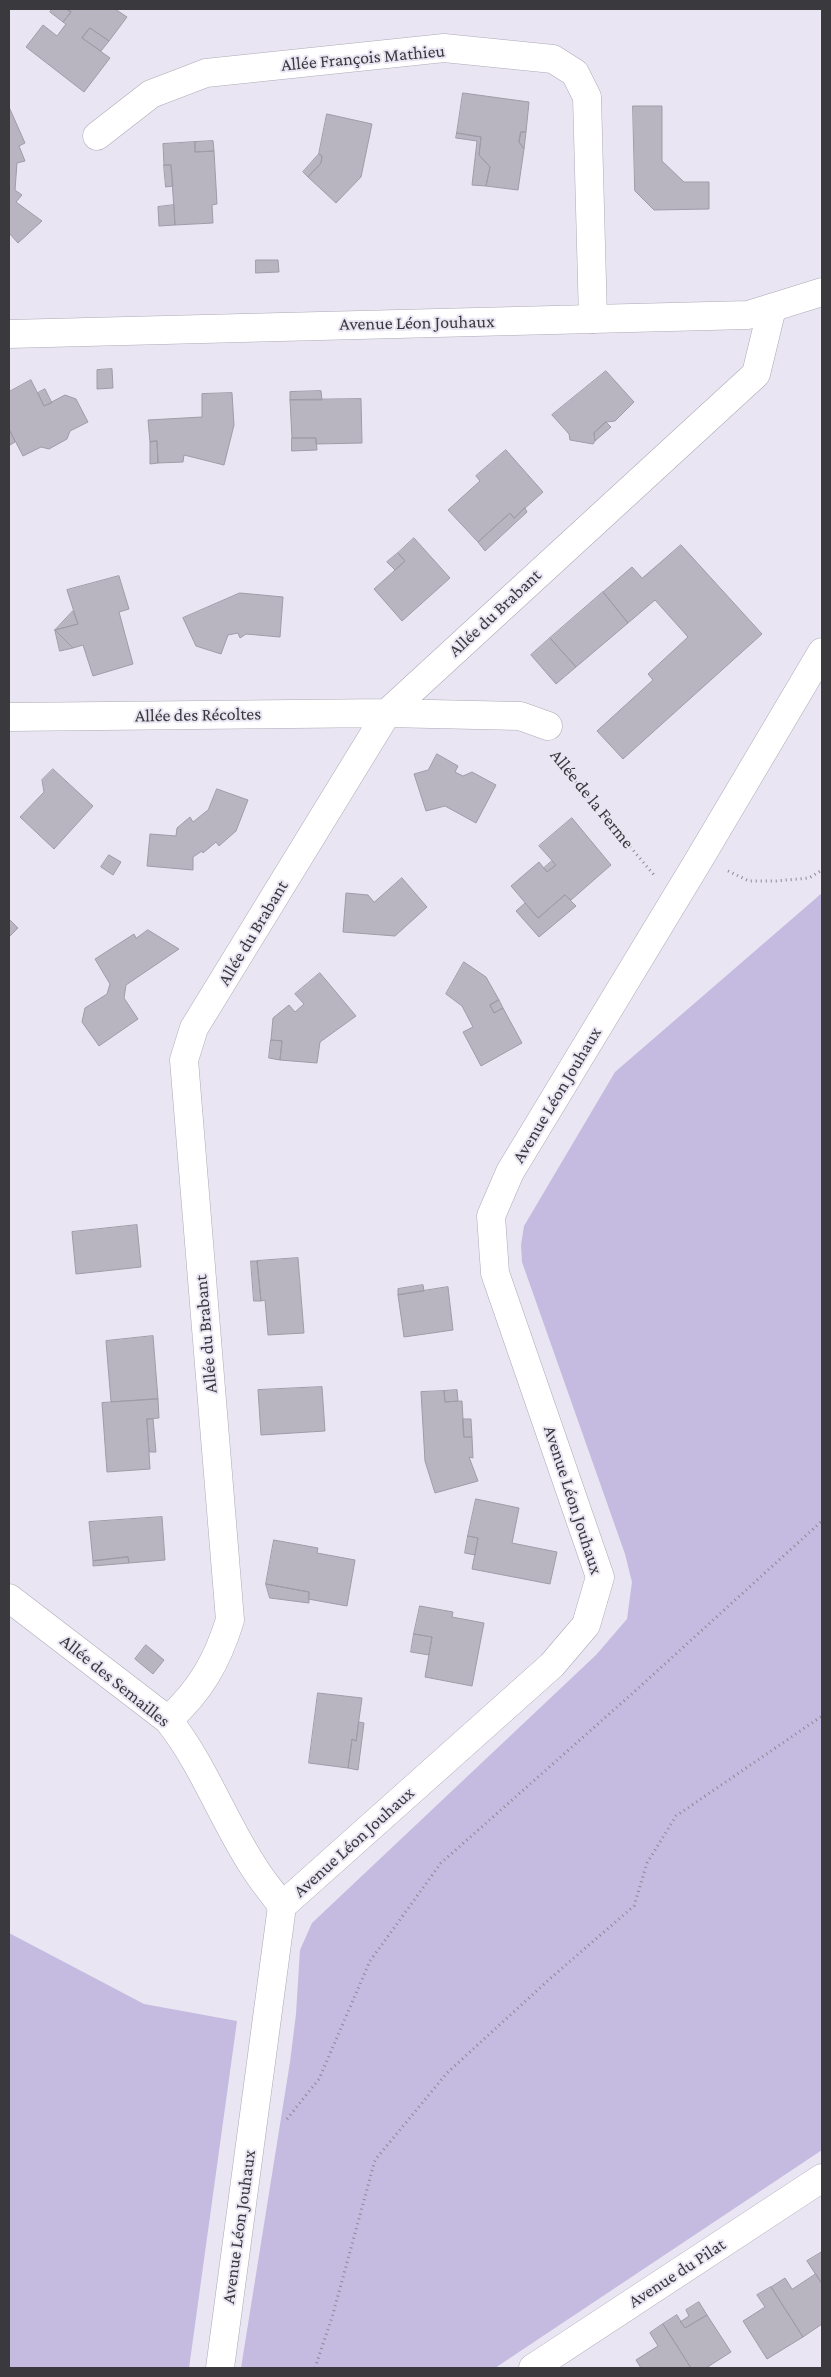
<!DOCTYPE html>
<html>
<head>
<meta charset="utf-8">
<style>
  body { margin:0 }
  #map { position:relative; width:831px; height:2377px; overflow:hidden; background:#e9e5f2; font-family:"Crimson Pro",serif }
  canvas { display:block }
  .frame { position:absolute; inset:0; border:10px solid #3a393e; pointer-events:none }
</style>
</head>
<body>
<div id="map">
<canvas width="831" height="2377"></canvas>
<div class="frame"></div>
</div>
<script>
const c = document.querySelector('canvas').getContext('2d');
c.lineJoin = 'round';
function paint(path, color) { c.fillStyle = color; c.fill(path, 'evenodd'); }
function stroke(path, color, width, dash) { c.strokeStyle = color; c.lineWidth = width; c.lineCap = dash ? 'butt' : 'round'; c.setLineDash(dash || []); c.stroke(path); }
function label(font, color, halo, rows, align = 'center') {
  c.font = font + ' "Crimson Pro",serif'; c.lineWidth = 4; c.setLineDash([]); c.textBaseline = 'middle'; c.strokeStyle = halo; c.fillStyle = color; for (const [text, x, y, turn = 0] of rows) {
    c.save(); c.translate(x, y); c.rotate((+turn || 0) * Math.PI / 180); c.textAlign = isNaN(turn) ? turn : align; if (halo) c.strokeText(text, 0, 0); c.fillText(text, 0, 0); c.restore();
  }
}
const green = new Path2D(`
  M822,893V2150L495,2368H241L290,2062L296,2014L300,1950L312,1923L596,1655L627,1619L632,1582L625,1554L522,1262L521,1245L524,1226L615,1072Z
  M9,1933L144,2004L237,2021L189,2368H9Z`);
const building = new Path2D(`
  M52,9H66L71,12L63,22L50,12Z
  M66,9H115L127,17L109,41L90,28L82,38L110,58L84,92L26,47L43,25L57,36L66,24L63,22L71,12Z
  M90,28L109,41L101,51L82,38Z
  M463,93L529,102L526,132H521L519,142L524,149L518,190L486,186L490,167L479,155L481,137L457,133Z
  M633,106H662V161L684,182H709V209L654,210L635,191Z
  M9,107L25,143L19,146L25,161L17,163L15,190L22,195L16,202L42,221L18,243L9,233Z
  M327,114L372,124L361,177L336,203L308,177L321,163L322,156L319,154Z
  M521,132H526L524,149L519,142Z
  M457,133L481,137L479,155L490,167L486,186L472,185L477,141L456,138Z
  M213,141L214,151L195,152V142Z
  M195,142V152L214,151L217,204L212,205L213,223L175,225L171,165H164L163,144Z
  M319,154L322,156L321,163L308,177L303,172Z
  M164,165H171L173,186L166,187Z
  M174,205L175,225L159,226L158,207Z
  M256,260H278L279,272L256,273Z
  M112,369L113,388L97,389V370Z
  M606,371L634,402L615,421L606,422L594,433L595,441L593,444L570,440L569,434L552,415Z
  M31,380L44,406L65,395L76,399L88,422L70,431L67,439L49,449L41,447L23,456L9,429V392Z
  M45,389L52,403L44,406L38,393Z
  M321,391L322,400H290V392Z
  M232,393L234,425L224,465L184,455L183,462L158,463L157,441L150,442L148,420L202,417V394Z
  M361,399L362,443L316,444V438H292L290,400Z
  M606,422L611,427L595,441L594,433Z
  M9,429L15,442L10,445L9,441Z
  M292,438H316L317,450L292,451Z
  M157,441L158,463L150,464V442Z
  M506,450L543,492L514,518L510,513L478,542L448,510L480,481L476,476Z
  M525,508L527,512L485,551L478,542L510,513L514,518Z
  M414,538L450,578L402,621L374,589L405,561L398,553Z
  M681,545L762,634L623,759L597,731L653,680L648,674L688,637L655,600L628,623L603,592L632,567L642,578Z
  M398,553L405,561L395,570L387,562Z
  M119,576L129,609L119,612L133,664L93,676L83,645L73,648L55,630L78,624L67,590Z
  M603,592L628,623L576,667L550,638Z
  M240,593L283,597L280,637L246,634L240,638L238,633L228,635L221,654L196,646L183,618Z
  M73,611L78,624L55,630Z
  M55,630L73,648L60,651Z
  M550,638L576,667L556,684L531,655Z
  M437,754L458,766L455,772L463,776L472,772L496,785L476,823L445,806L426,811L414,774L428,770Z
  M53,769L93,806L54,849L20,817L44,792L42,780Z
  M217,789L248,800L236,831L219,846L216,842L203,853L202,851L193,857V870L147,866L150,834L176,836L177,828L190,817L193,822L208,810Z
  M572,818L611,865L571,900L565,895L538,918L511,886L539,862L547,872L556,865L539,846Z
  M109,855L121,862L113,875L101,867Z
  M552,861L556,865L547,872L544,868Z
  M402,878L427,907L395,936L343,932L346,893L368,895L374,902Z
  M565,895L576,906L539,937L516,911L525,903L538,918Z
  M9,919L18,928L9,937Z
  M148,930L179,949L126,985L124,998L138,1019L99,1046L82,1022L85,1008L107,994L110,984L95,959L134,934L136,938Z
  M464,962L486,977L499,1000L490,1005L494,1013L503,1008L522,1043L481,1066L463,1032L473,1027L462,1006L446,994Z
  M320,973L356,1016L320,1042L317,1063L280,1060L282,1041L271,1040L273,1018L289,1005L295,1012L304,1004L295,994Z
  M499,1000L503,1008L494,1013L490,1005Z
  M271,1040L282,1041L280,1060L269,1058Z
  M137,1225L141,1267L76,1274L72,1232Z
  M298,1258L304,1333L268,1335L265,1300L261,1301L257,1261Z
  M251,1261H257L261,1301H254Z
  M423,1285L424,1291L398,1295V1289Z
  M448,1287L453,1330L404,1337L398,1295Z
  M153,1336L158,1399L111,1402L106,1341Z
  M322,1387L325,1431L261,1435L258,1390Z
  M457,1390L458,1401L445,1402L444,1391Z
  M444,1391L445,1402L462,1401L464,1437H472L473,1458L469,1457L478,1481L435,1493L425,1461L421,1392Z
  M158,1399L159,1418L147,1419L150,1469L107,1472L102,1403Z
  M147,1419H153L156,1452H150Z
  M463,1419H471L472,1437H464Z
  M476,1499L519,1508L512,1543L557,1552L550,1584L472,1569L478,1538L468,1536Z
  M162,1517L165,1560L129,1563L128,1557L93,1561L89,1522Z
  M468,1536L478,1538L475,1555L465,1553Z
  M274,1540L318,1548L317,1553L355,1560L347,1606L308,1599L309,1592L266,1584Z
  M128,1557L129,1563L93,1566V1561Z
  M266,1584L309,1592V1603L270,1598Z
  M420,1606L453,1612L452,1617L484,1623L472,1686L425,1677L432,1637L414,1634Z
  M414,1634L432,1637L429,1655L411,1652Z
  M146,1645L164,1660L153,1674L135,1659Z
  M318,1693L362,1698L356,1741L352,1739L348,1768L309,1763Z
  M359,1722L364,1723L358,1770L348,1768L352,1739L356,1741Z
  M822,2252V2284L807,2261Z
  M816,2274L822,2284V2324L803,2337L771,2287L785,2278L792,2289Z
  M771,2287L803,2337L767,2359L743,2321L765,2307L757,2295Z
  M699,2302L707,2315L685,2328L680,2322L689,2316L686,2310Z
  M677,2315L685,2328L707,2315L731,2352L706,2368H691L663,2324Z
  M663,2324L691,2368H641L636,2360L658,2346L650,2333Z`);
const path = new Path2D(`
  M553,755L654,875
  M728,871L749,881H776L809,878L822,870
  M287,2119L319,2079L370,1961L441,1863L634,1692L822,1521
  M315,2368L333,2314L375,2160L447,2073L553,1976L634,1906L647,1863L676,1816L822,1716`);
const street = new Path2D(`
  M97,136L151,94L206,73L444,48L553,59L575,73L587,97L593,319
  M9,717L387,713L520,716L548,726
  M9,1598L168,1720C204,1765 223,1821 255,1869C263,1882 273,1893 282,1906
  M168,1720C200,1691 217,1662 230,1620L184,1060L194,1028L387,713L756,374L772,308`);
const secondary = new Path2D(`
  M9,334L748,315L822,292
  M220,2368L282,1906L552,1665L586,1625L600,1577L495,1273L491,1216L510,1172L700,858L822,652
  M533,2368L822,2178`);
const streetNames = [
  ["Allée François Mathieu",363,58,-5],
  ["Avenue Léon Jouhaux",417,323,-1],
  ["Allée du Brabant",495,613,-43],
  ["Allée des Récoltes",198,715,-1],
  ["Allée de la Ferme",592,799,51],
  ["Allée du Brabant",253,933,-59],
  ["Avenue Léon Jouhaux",557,1095,-59],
  ["Allée du Brabant",206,1334,-95],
  ["Avenue Léon Jouhaux",573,1500,72],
  ["Allée des Semailles",115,1681,39],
  ["Avenue Léon Jouhaux",354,1842,-42],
  ["Avenue Léon Jouhaux",239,2227,-82],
  ["Avenue du Pilat",677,2273,-33]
];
paint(green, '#c5bae0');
paint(building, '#b8b5c1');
stroke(building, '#9f9ba7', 1);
stroke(street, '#adaab6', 29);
stroke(secondary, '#adaab6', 29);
stroke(path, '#8b8992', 3, [1, 4]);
stroke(street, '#fff', 28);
stroke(secondary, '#fff', 28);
label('18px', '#3a393e', '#e9e5f2', streetNames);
</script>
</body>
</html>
